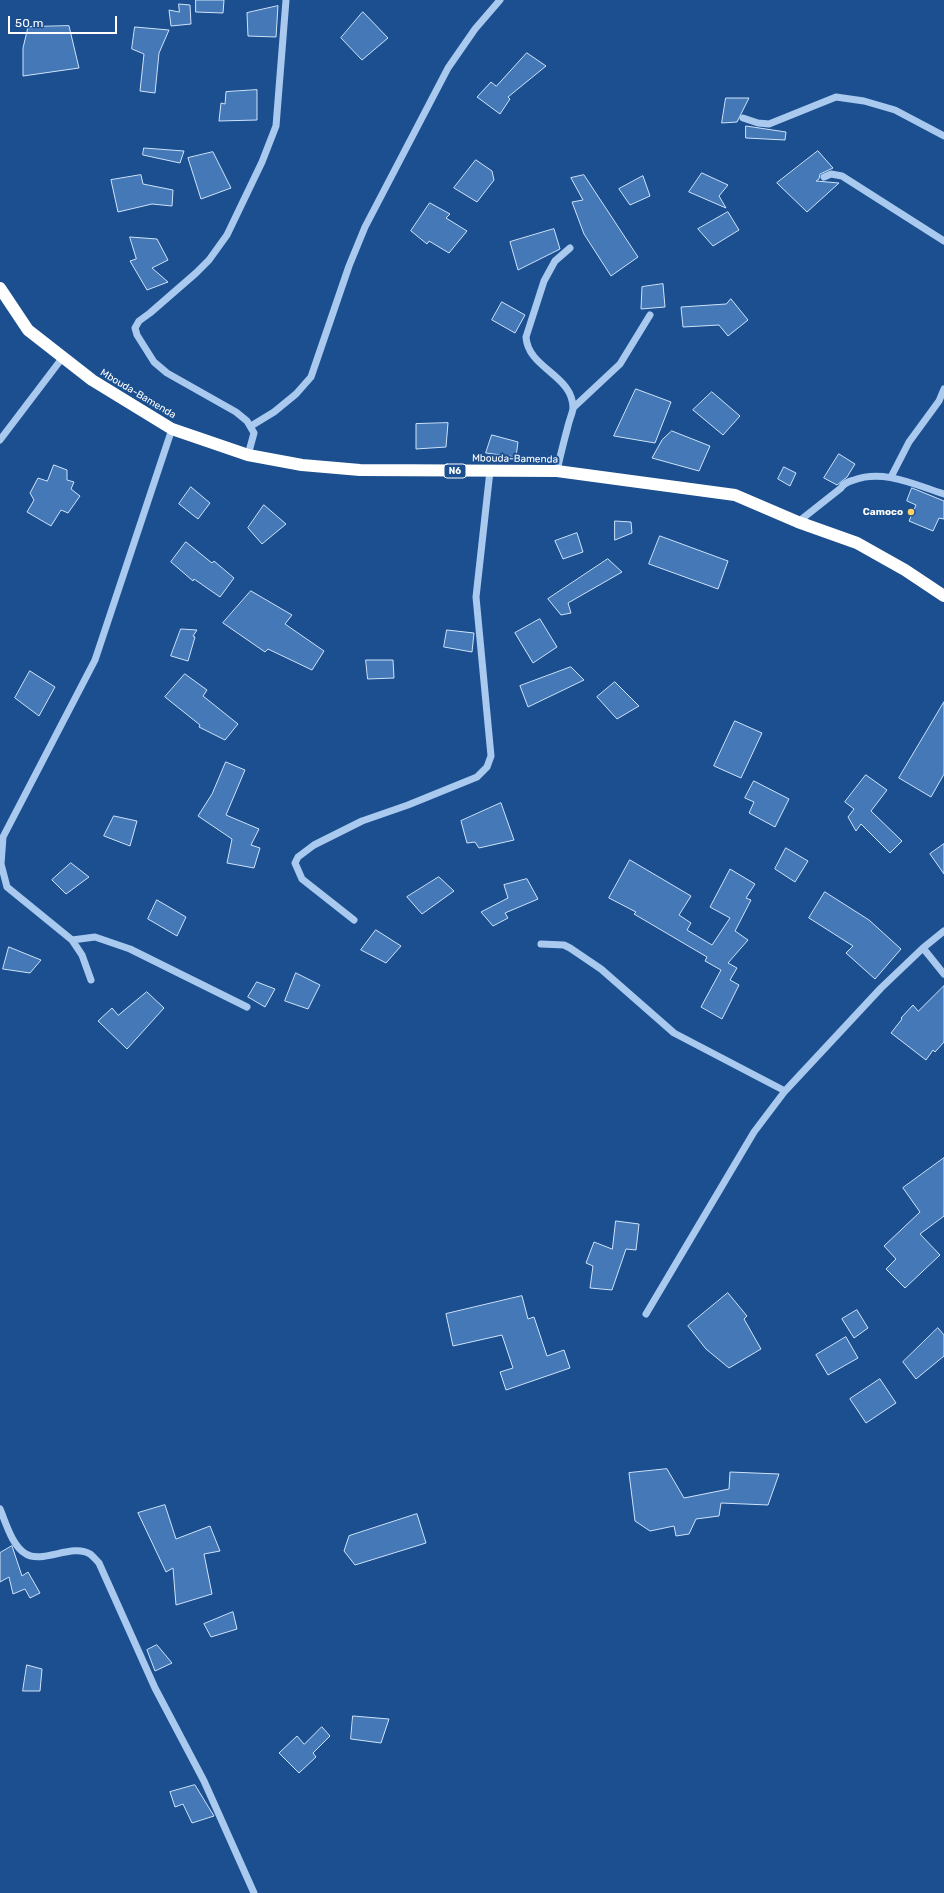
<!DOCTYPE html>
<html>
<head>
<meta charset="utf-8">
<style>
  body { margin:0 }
  #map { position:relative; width:944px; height:1893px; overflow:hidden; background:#1b4f8f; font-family:Rubik,sans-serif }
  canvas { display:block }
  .scale { position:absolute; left:8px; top:16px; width:109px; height:18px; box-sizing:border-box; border:2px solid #fff; border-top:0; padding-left:5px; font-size:12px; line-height:14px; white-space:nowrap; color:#fff; -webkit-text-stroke:3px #1b4f8f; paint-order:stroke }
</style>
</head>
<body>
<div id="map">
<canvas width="944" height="1893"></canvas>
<div class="scale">50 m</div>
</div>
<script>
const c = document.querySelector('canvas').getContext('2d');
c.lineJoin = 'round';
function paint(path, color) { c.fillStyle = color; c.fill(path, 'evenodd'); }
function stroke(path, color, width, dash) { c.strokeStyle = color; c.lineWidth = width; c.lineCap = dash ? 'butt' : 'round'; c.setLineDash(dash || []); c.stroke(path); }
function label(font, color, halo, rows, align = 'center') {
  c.font = font + ' Rubik,sans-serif'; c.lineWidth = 4; c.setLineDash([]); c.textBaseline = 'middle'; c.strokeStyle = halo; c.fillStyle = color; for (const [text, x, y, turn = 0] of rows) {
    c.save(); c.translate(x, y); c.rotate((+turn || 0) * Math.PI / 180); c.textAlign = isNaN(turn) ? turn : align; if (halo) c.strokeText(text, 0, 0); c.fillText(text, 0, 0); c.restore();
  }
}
const building = new Path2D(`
  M196,0H224L223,13L196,12Z
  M179,4L190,5L191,24L171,26L169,10L179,12Z
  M278,6L276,37L248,36L247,13Z
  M363,12L388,38L362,60L341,38Z
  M69,26L79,68L23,76V48L28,27Z
  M135,27L169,30L159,53L155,93L140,91L144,54L132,49Z
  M527,53L546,66L508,97L510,99L500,114L477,97L491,82L496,86Z
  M257,90V120L219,121L221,103L225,104L226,92Z
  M726,98H749L737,122L722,123Z
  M746,126L786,132L785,140L746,138Z
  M144,148L184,151L180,163L143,155Z
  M818,151L833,168L820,174L819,179L816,181L839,183L807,212L777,183Z
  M213,152L231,188L201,199L188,158Z
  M476,160L492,171L494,180L477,202L454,188Z
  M702,173L728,185L719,196L726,208L689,192Z
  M141,175L143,184L173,190L172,206L152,204L118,212L111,180Z
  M584,175L638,257L611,276L584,234L572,202L583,200L571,178Z
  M643,176L650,196L630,205L619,189Z
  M430,203L450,214L446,218L467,231L449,253L429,241L427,244L411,231Z
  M728,212L739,230L713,246L698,229Z
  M554,229L560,249L518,270L510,242Z
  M130,237L157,239L168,260L152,268L168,282L147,290L130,261L136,259Z
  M663,284L665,307L641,309L642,287Z
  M731,299L748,320L728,336L719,325L683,327L681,307L726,304Z
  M502,302L525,315L515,333L492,320Z
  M636,389L671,402L655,443L614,436Z
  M712,392L740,416L723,435L693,410Z
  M448,423L446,447L416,449V424Z
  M672,431L710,446L699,471L652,458L662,440Z
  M492,435L518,442L516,457L486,453Z
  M839,454L855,464L847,477L837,485L824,478Z
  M54,465L67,470V480L74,482L71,489L80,496L68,513L61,510L51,526L27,512L34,500L30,493L38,478L47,481Z
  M784,467L796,473L790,486L778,479Z
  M191,487L210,503L198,519L179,504Z
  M912,488L944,501V519L939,518L933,531L909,521L916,505L907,501Z
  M264,505L286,524L262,544L248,528Z
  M615,521L631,522L632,533L615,540Z
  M577,533L583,552L563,559L555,541Z
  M660,536L728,561L718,589L649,564Z
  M186,542L212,563L214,561L234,578L220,597L194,579L193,581L171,562Z
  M608,559L622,572L568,603L571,613L561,615L548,599Z
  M251,591L292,615L285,624L324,651L312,670L268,649L265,652L223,623Z
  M540,619L557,647L533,663L515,633Z
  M181,629L197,630L193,636L195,637L188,661L171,656Z
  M447,630L474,633L472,652L444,647Z
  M366,660H393L394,678L368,679Z
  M571,667L584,680L528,707L520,686Z
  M30,671L55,687L39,716L15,698Z
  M185,674L207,690L203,696L238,724L225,740L199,727L200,725L165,697Z
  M615,682L639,706L617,719L597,697Z
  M944,702V774L931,797L899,778Z
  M735,721L762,733L741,778L714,766Z
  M226,762L245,770L226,815L259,829L251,845L260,848L254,868L227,863L232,839L198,816L212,794Z
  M866,775L887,790L871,811L902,841L890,853L861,824L856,831L848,817L854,809L845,802Z
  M754,781L789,799L775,827L749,813L754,802L745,798Z
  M501,803L514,840L479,848L475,842L467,843L461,821Z
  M114,816L137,821L130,846L104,836Z
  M944,844V874L930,854Z
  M786,848L808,861L795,882L775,869Z
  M630,860L691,896L679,915L691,923L687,930L712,945L730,918L710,907L730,869L755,884L746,898L751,900L735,931L748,940L728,963L737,968L730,980L739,985L722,1019L701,1007L721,970L705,961L707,957L634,914L636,912L609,898Z
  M71,863L89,877L66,894L52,880Z
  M439,877L454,891L422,914L407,897Z
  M527,879L538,899L505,913L508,918L493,926L481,912L508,898L504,885Z
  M825,892L869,920L901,949L875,979L846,953L853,946L809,918Z
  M157,900L186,917L177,936L148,919Z
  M376,930L401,946L386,963L361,950Z
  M9,947L41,960L30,973L3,969Z
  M296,973L320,985L308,1009L285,1001Z
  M257,982L275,989L265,1007L248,997Z
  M944,986V1042L935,1052L933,1050L926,1060L891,1033L902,1019L901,1018L913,1005L918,1011Z
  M147,992L164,1008L127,1049L98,1021L112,1008L118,1015Z
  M944,1158V1216L920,1234L940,1255L905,1288L886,1269L896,1259L884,1246L920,1212L903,1188Z
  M616,1221L639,1224L636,1250L626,1249L612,1290L590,1288L593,1266L586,1263L594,1242L612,1249Z
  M728,1293L747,1316L744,1319L761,1349L729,1368L706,1349L688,1326Z
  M522,1296L528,1319L534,1317L547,1356L564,1350L570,1368L506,1390L500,1372L513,1368L502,1335L453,1346L446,1314Z
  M857,1310L868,1328L854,1338L842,1319Z
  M938,1328L944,1335V1356L916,1379L903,1362Z
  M846,1337L858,1358L828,1375L816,1355Z
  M880,1379L896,1403L866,1423L850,1399Z
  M667,1469L684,1498L729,1489L730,1472L779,1474L768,1505L721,1503L719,1516L696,1519L689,1534L676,1536L674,1526L650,1531L635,1521L629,1473Z
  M165,1505L176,1539L210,1526L220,1551L204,1554L212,1594L176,1605L173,1568L166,1572L138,1513Z
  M417,1514L426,1543L355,1565L344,1551L349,1536Z
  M12,1546L22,1576L28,1572L40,1593L30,1598L25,1589L13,1594L9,1577L0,1582V1553Z
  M233,1612L237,1629L211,1637L204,1624Z
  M157,1645L172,1663L155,1671L147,1650Z
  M27,1665L42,1669L40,1691H23Z
  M353,1716L389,1719L381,1743L351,1739Z
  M322,1727L330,1736L313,1753L316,1757L299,1773L279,1753L297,1736L304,1744Z
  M195,1785L214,1816L192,1823L183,1804L175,1807L170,1792Z`);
const minor = new Path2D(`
  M743,118L758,123L769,124L836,97L864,101L895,110L944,136
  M824,177L831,174L842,176L944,241
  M573,408L620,364L650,315
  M251,426L274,412L296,394L311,377L349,266L365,227L448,68L475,29L500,0
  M0,440L63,357
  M248,455L254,433L247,421L236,412L167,373L154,362L137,335L135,328L139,321L150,313L196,273L209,260L227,235L262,162L276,126L286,0
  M557,471C560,456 564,441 568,426C569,421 572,414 573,409C574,375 528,369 526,337L544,281L555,261L570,248
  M891,477L909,442L939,401L944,389
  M798,522L841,488C844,483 848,482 854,480C884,469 915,485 944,494
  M354,920L302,879L295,863L298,857L314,845L362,821L408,805L477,777L487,767L491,756L476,597L490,471
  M72,940L95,937L130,949L247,1007
  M541,944L564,945L570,948L601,969L674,1033L785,1091
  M923,948L944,974
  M91,980L82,955L72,940L7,887L1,864L3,837L95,660L172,429
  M646,1314L754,1132L785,1091L881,988L923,948L944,931
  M0,1509C6,1523 12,1546 26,1554C42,1564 73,1543 90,1554C93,1556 96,1560 99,1563L155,1688L204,1781L254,1893`);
const highway = new Path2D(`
  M0,288L28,330L92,380L172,429L248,455L302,465L360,470L557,471L735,495L798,522L857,543L905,570L944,596`);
const markers = [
  [911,512,4,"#ffd166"]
];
const shields = [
  [455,471,22]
];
const shieldNames = [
  ["N6",455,471]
];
const streetNames = [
  ["Mbouda-Bamenda",138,394,31],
  ["Mbouda-Bamenda",515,459,1]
];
const poiNames = [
  ["Camoco",903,512]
];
paint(building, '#4478b7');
stroke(building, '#cfe3fa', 1);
stroke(minor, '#a9c9ee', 7);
stroke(highway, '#fff', 12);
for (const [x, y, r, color] of markers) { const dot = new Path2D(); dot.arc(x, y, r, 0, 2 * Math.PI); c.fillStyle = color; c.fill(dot); stroke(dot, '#1b4f8f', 1.5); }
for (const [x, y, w] of shields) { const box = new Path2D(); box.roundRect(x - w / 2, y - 7, w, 14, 3); c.fillStyle = '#1b4f8f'; c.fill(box); stroke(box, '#fff', 1); }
label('bold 9px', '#fff', null, shieldNames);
label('10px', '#fff', '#1b4f8f', streetNames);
label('bold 10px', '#fff', '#1b4f8f', poiNames, 'right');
</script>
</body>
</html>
